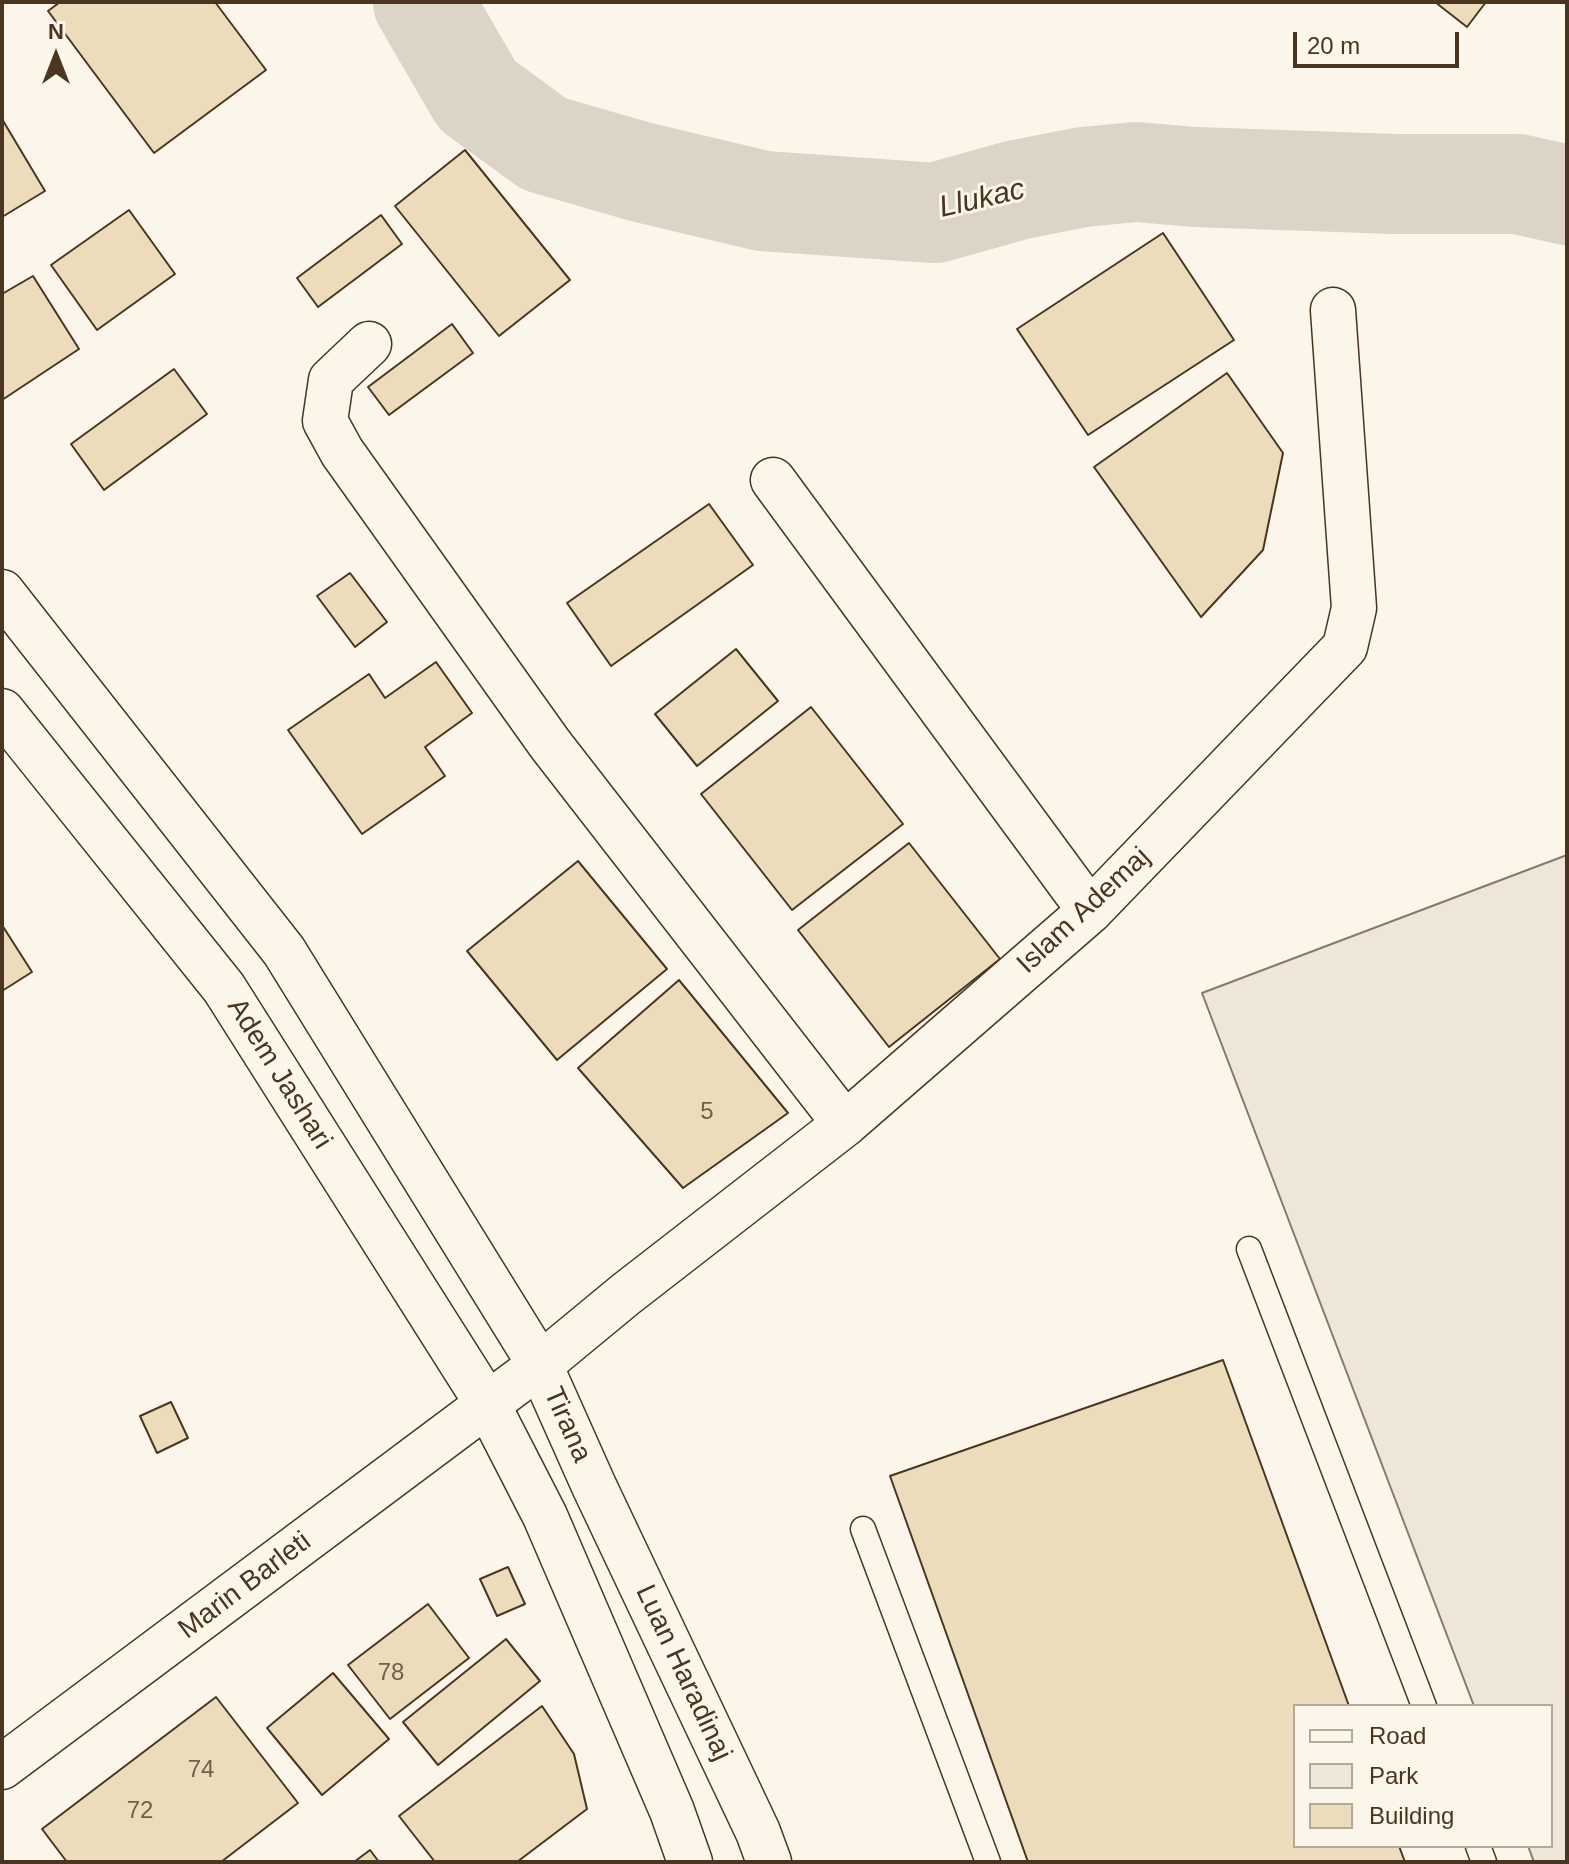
<!DOCTYPE html>
<html>
<head>
<meta charset="utf-8">
<style>
  body { margin:0 }
  #map { position:relative; width:1569px; height:1864px; overflow:hidden; background:#fbf6e9; font-family:Arial,sans-serif }
  canvas { display:block }
  .frame { position:absolute; inset:0; border:4px solid #4a3520; pointer-events:none }
  .legend { position:absolute; left:1293px; top:1704px; width:260px; height:144px; box-sizing:border-box; background:#fbf6e9; border:2px solid #b4a999; margin:0; padding:10px 14px; list-style:none; font-size:24px; color:#4a3520 }
  .legend li { display:flex; align-items:center; gap:16px; height:40px }
  .legend b { width:40px; border:2px solid #b4a999 }
  .north { position:absolute; left:16px; top:16px; width:80px; height:80px; -webkit-text-stroke:6px #fbf6e9; paint-order:stroke; rotate:0deg; font-size:22px; font-weight:700; line-height:32px; text-align:center; color:#4a3520 }
  .north::after { content:''; display:block; margin:auto; width:28px; height:36px; background:#4a3520; clip-path:polygon(50% 0,100% 100%,50% 72%,0 100%) }
  .scale { position:absolute; left:1293px; top:32px; width:166px; height:36px; box-sizing:border-box; border:4px solid #4a3520; border-top:0; padding-left:10px; font-size:24px; line-height:28px; white-space:nowrap; color:#4a3520; -webkit-text-stroke:6px #fbf6e9; paint-order:stroke }
</style>
</head>
<body>
<div id="map">
<canvas width="1569" height="1864"></canvas>
<div class="frame"></div>
<ul class="legend">
<li><b style="height:10px;background:#fbf6e9"></b>Road</li>
<li><b style="height:22px;background:#ede6d9"></b>Park</li>
<li><b style="height:22px;background:#ecdcbc"></b>Building</li>
</ul>
<div class="north">N</div>
<div class="scale">20 m</div>
</div>
<script>
const c = document.querySelector('canvas').getContext('2d');
c.lineJoin = 'round';
function paint(path, color) { c.fillStyle = color; c.fill(path, 'evenodd'); }
function stroke(path, color, width, dash) { c.strokeStyle = color; c.lineWidth = width; c.lineCap = dash ? 'butt' : 'round'; c.setLineDash(dash || []); c.stroke(path); }
function label(font, color, halo, rows, align = 'center') {
  c.font = font + ' Arial,sans-serif'; c.lineWidth = 6; c.setLineDash([]); c.textBaseline = 'middle'; c.strokeStyle = halo; c.fillStyle = color; for (const [text, x, y, turn = 0] of rows) {
    c.save(); c.translate(x, y); c.rotate((+turn || 0) * Math.PI / 180); c.textAlign = isNaN(turn) ? turn : align; if (halo) c.strokeText(text, 0, 0); c.fillText(text, 0, 0); c.restore();
  }
}
const green = new Path2D(`
  M1567,855V1862H1534L1528,1846H1551V1706H1474L1202,993Z`);
const river = new Path2D(`
  M423,2L477,95L544,144L641,172L763,201L935,213L1017,190L1083,177L1136,172L1195,177L1395,184H1518L1567,195`);
const building = new Path2D(`
  M60,2H215L266,70L154,153L48,11Z
  M1435,2H1486L1467,27Z
  M2,119L45,191L2,217Z
  M465,150L570,280L499,336L395,206Z
  M129,210L175,274L97,330L51,265Z
  M381,215L402,244L318,307L297,278Z
  M1163,233L1234,340L1088,435L1017,329Z
  M33,276L79,349L2,400V294Z
  M452,324L473,353L389,415L368,387Z
  M174,369L207,414L104,490L71,444Z
  M1227,373L1283,453L1263,550L1201,617L1094,467Z
  M709,504L753,565L611,666L567,603Z
  M350,573L387,622L355,647L317,596Z
  M736,649L778,701L697,766L655,714Z
  M436,662L472,713L425,747L445,776L362,834L288,730L369,674L385,698Z
  M811,707L903,824L792,910L701,794Z
  M909,843L1000,959L889,1047L798,930Z
  M578,861L667,969L557,1060L467,951Z
  M2,925L32,972L2,991Z
  M679,980L788,1113L683,1188L578,1068Z
  M1223,1360L1349,1706H1295V1846H1399L1405,1862H1028L890,1476Z
  M171,1402L188,1438L157,1453L140,1416Z
  M508,1567L525,1604L497,1616L480,1579Z
  M428,1604L469,1658L390,1719L348,1665Z
  M506,1639L540,1681L438,1765L403,1722Z
  M333,1673L389,1739L322,1795L267,1728Z
  M216,1697L298,1803L221,1862H67L42,1829Z
  M542,1706L574,1754L587,1809L517,1862H435L399,1816Z
  M370,1850L379,1862H354Z`);
const lane = new Path2D(`
  M1249,1249L1424,1706
  M863,1529L988,1862
  M1478,1846L1484,1862`);
const street = new Path2D(`
  M369,344L331,380L325,421L342,452L550,744L845,1124
  M773,480L1090,911
  M2,1767L540,1365L626,1294L845,1124L1090,911L1345,647L1354,608L1333,310`);
const primary = new Path2D(`
  M2,592L284,951L540,1365L594,1486L758,1832L769,1862
  M2,711L224,988L488,1405L545,1516L672,1811L690,1862`);
const numberNames = [
  ["5",707,1112],
  ["78",391,1673],
  ["74",201,1770],
  ["72",140,1811]
];
const streetNames = [
  ["Islam Ademaj",1084,911,-43],
  ["Adem Jashari",279,1074,58],
  ["Tirana",567,1425,66],
  ["Marin Barleti",245,1586,-37],
  ["Luan Haradinaj",683,1673,65]
];
const waterNames = [
  ["Llukac",982,199,-13]
];
paint(green, '#ede6d9');
stroke(green, '#887966', 2);
stroke(river, '#dcd4c6', 100);
paint(building, '#ecdcbc');
stroke(building, '#4a3520', 2);
stroke(lane, '#4a3520', 27);
stroke(street, '#4a3520', 47);
stroke(primary, '#4a3520', 47);
stroke(lane, '#fbf6e9', 24);
stroke(street, '#fbf6e9', 44);
stroke(primary, '#fbf6e9', 44);
label('24px', '#725f47', null, numberNames);
label('28px', '#4a3520', '#fbf6e9', streetNames);
label('italic 30px', '#4a3520', '#fbf6e9', waterNames);
</script>
</body>
</html>
